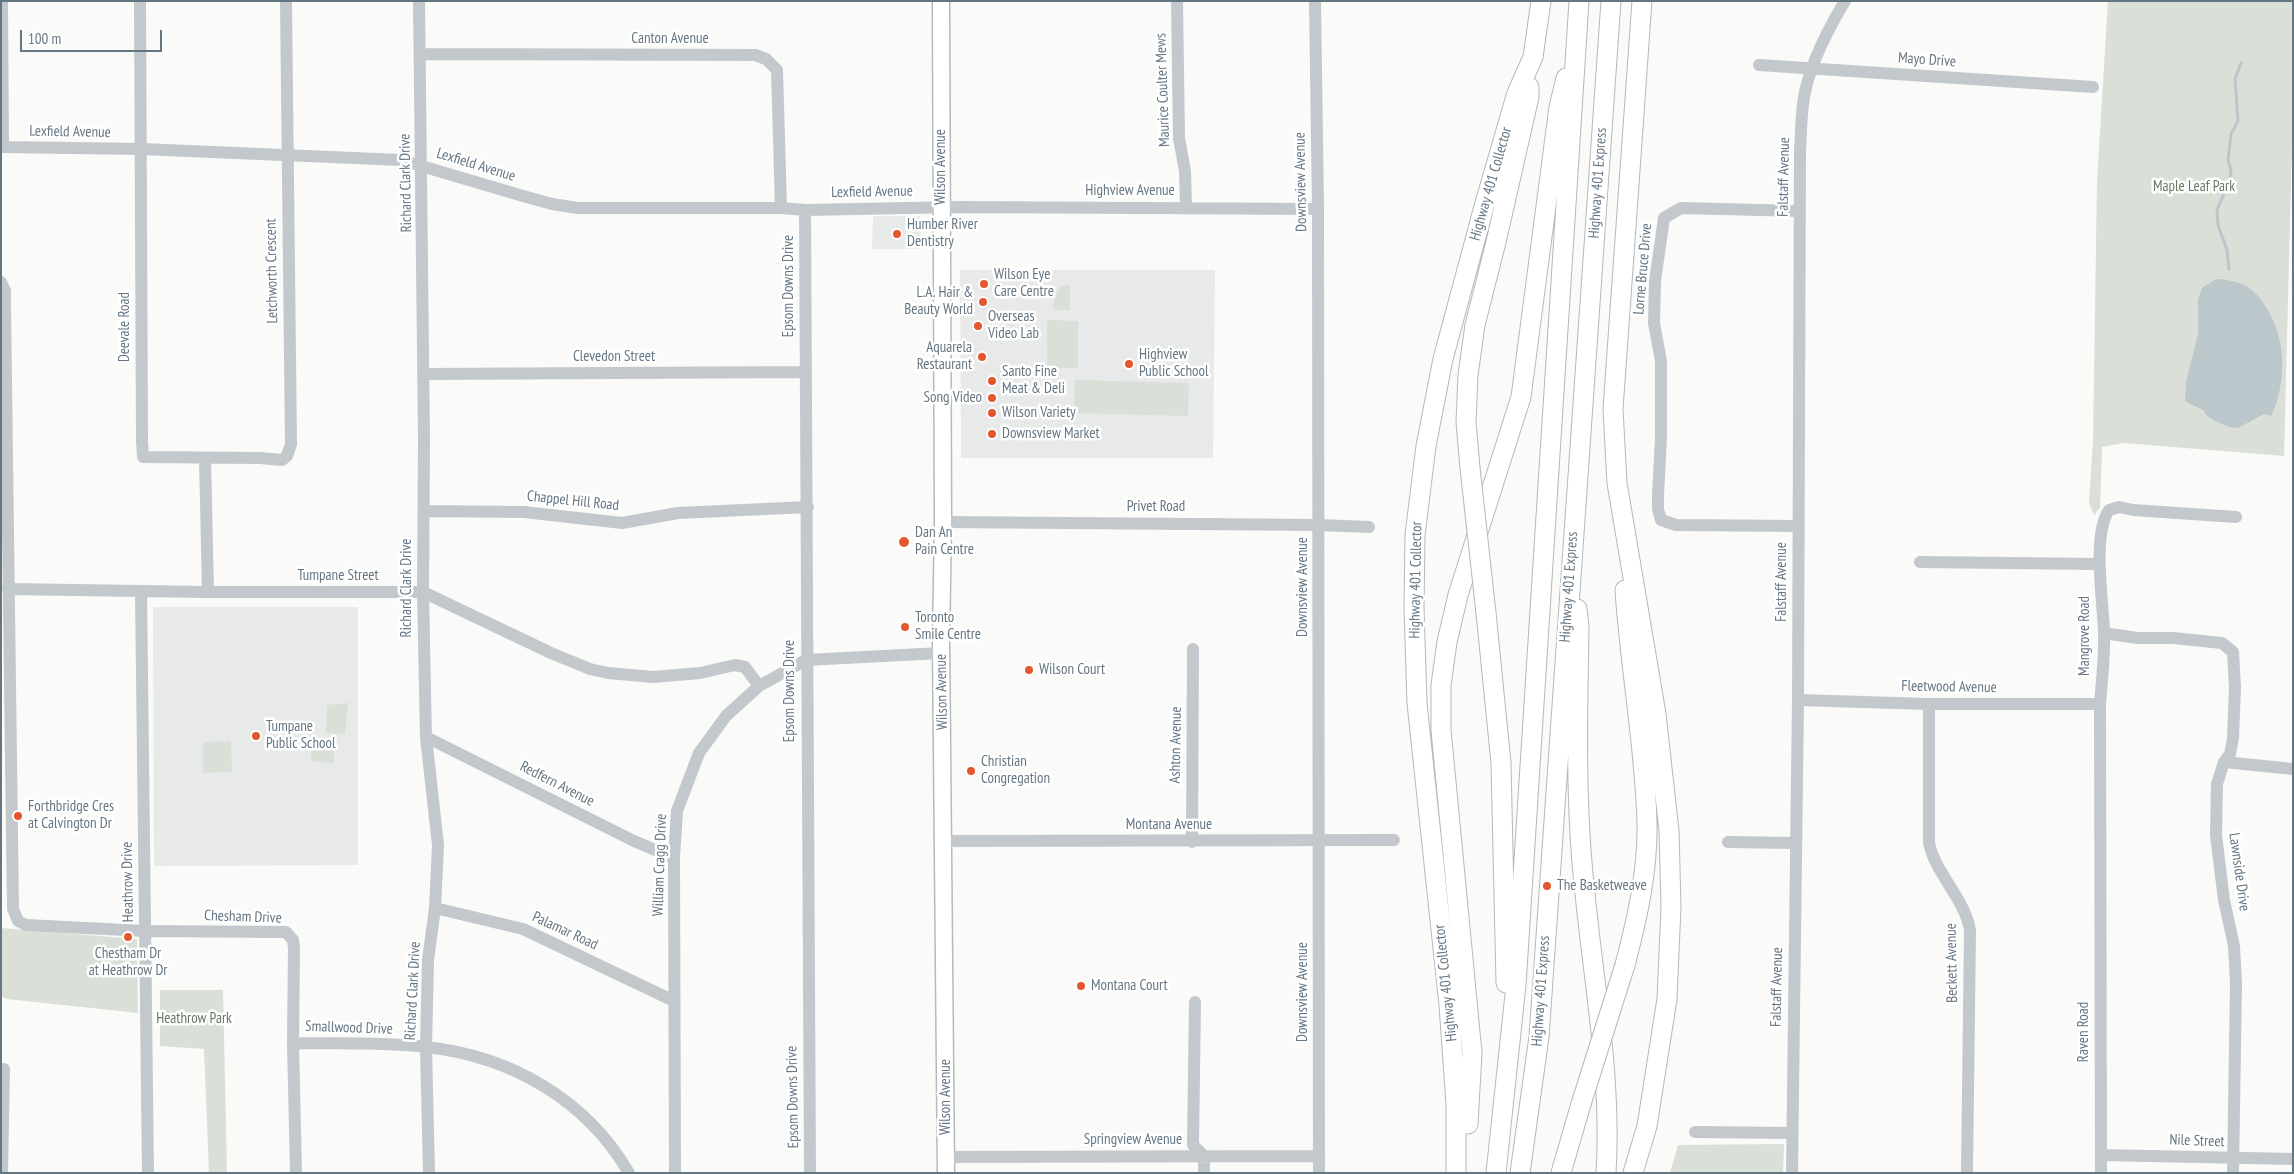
<!DOCTYPE html>
<html>
<head>
<meta charset="utf-8">
<style>
  body { margin:0 }
  #map { position:relative; width:2294px; height:1174px; overflow:hidden; background:#fafaf8; font-family:"PT Sans Narrow",sans-serif }
  canvas { display:block }
  .frame { position:absolute; inset:0; border:2px solid #657683; pointer-events:none }
  .scale { position:absolute; left:20px; top:30px; width:142px; height:22px; box-sizing:border-box; border:2px solid #657683; border-top:0; padding-left:6px; font-size:15px; line-height:18px; white-space:nowrap; color:#657683; -webkit-text-stroke:4px #fff; paint-order:stroke }
</style>
</head>
<body>
<div id="map">
<canvas width="2294" height="1174"></canvas>
<div class="frame"></div>
<div class="scale">100 m</div>
</div>
<script>
const c = document.querySelector('canvas').getContext('2d');
c.lineJoin = 'round';
function paint(path, color) { c.fillStyle = color; c.fill(path, 'evenodd'); }
function stroke(path, color, width, dash) { c.strokeStyle = color; c.lineWidth = width; c.lineCap = dash ? 'butt' : 'round'; c.setLineDash(dash || []); c.stroke(path); }
function label(font, color, halo, rows, align = 'center') {
  c.font = font + ' "PT Sans Narrow",sans-serif'; c.lineWidth = 5; c.setLineDash([]); c.textBaseline = 'middle'; c.strokeStyle = halo; c.fillStyle = color; for (const [text, x, y, turn = 0] of rows) {
    c.save(); c.translate(x, y); c.rotate((+turn || 0) * Math.PI / 180); c.textAlign = isNaN(turn) ? turn : align; if (halo) c.strokeText(text, 0, 0); c.fillText(text, 0, 0); c.restore();
  }
}
const built = new Path2D(`
  M873,216H920L921,249H872Z
  M960,270H1215L1213,458H961Z
  M153,607H358V865L154,866Z`);
const green = new Path2D(`
  M2108,1H2293V102L2284,456L2124,443L2102,447L2100,508L2094,515L2089,503L2093,440L2097,181Z
  M1070,285V310H1054L1053,304L1060,286Z
  M1047,320L1078,321V368H1047Z
  M1075,380L1189,383L1188,416L1074,413Z
  M348,703L345,734L326,733L327,705Z
  M231,741L232,772L203,773V742Z
  M312,744L334,745V763L311,761Z
  M1,928L137,939L138,1013L7,999L1,996Z
  M160,990H223L227,1173H209L204,1049L160,1046Z
  M1784,1144L1783,1173H1670L1678,1145Z`);
const water = new Path2D(`
  M2216,279C2226,279 2245,283 2252,290C2286,322 2290,377 2271,416L2264,414L2238,428L2229,427L2215,421L2207,416L2203,410L2185,401L2186,382L2198,334V300L2202,288Z`);
const stream = new Path2D(`
  M2229,269L2227,250L2218,225L2217,210L2230,179L2231,170L2228,160L2231,134L2238,121L2235,79L2241,63`);
const minor = new Path2D(`
  M2,1L3,147
  M140,1L142,440L143,457L260,458L282,460L287,456L291,444L286,1
  M419,1L424,440L423,592L426,737L438,845L435,908L428,960L426,1047L429,1173
  M1177,1L1179,138L1185,171L1186,207
  M1315,1L1318,209L1319,1173
  M420,54L755,55L766,59L777,70L781,208
  M1759,65L2093,87
  M1,147L142,149L401,160L523,196L552,204L578,208H781L805,210L959,207L1318,209
  M805,210L810,1173
  M1,282L5,291V305L13,909L18,921L26,925L145,931L286,932L293,940L294,948L293,1043L296,1173
  M423,374L805,372
  M205,458L208,592
  M424,511L524,512L622,523L678,513L808,507
  M943,522L1319,525L1369,527
  M1798,526L1676,525L1661,520L1658,509V495L1661,438V361L1654,323L1655,281L1664,218L1681,208L1800,211
  M1920,562L2099,564
  M8,589L208,592H423L551,653L590,669L608,673L653,677L700,673L735,665L745,667L759,686
  M141,591L148,1173
  M2104,633L2137,638H2173L2222,643L2233,652L2235,688L2233,738L2230,754L2224,762L2217,784L2216,835L2224,900L2234,946L2236,984L2233,1173
  M1798,700L1929,704H2100
  M1929,704V843C1936,875 1964,897 1970,930L1967,1173
  M426,737L634,841L674,858
  M2224,762L2293,769
  M944,841L1394,840
  M1192,842L1193,649
  M1728,842L1795,843
  M435,908L523,929L674,1001
  M1195,1002L1193,1145L1204,1156
  M293,1043C337,1044 383,1042 426,1047C510,1056 586,1099 629,1173
  M1695,1132L1792,1133
  M2101,1155L2293,1159
  M946,1157L1319,1156
  M2,1173L4,1069
  M675,1173L674,858L677,811L699,753L726,716L759,686L806,660L941,653
  M1204,1173V1156
  M1792,1173L1798,700L1800,151C1801,135 1801,120 1803,104C1807,69 1827,31 1845,1
  M2101,1173L2100,704C2102,680 2105,655 2104,631C2103,601 2092,535 2109,510L2119,507L2133,510L2236,517`);
const major = new Path2D(`
  M941,1L943,522L941,641L946,1173`);
const highway = new Path2D(`
  M1470,468L1466,422L1468,375L1475,325L1496,242L1529,97V87
  M1625,590C1630,668 1645,745 1647,823C1648,872 1637,919 1625,965
  M1577,609L1579,627C1578,696 1576,765 1580,834C1586,947 1613,1060 1606,1173
  M1486,613L1501,763L1506,983
  M1468,1124L1472,1053L1441,730V685L1447,642L1458,595L1521,397L1559,107L1566,78
  M1456,1173V1104L1449,1005L1417,703L1414,608L1415,535L1426,446L1443,359L1485,203L1517,93L1533,57L1541,1
  M1496,1173L1516,985L1579,1
  M1520,1173L1539,1037L1611,1
  M1561,1173L1581,1104
  M1633,1173L1647,1126L1667,999L1671,907L1669,831L1656,714L1617,483L1613,409L1642,1`);
const highwayBridge = new Path2D(`
  M1470,468L1486,613
  M1581,1104L1625,965`);
const markers = [
  [897,234,5,"#e4572e"],
  [984,284,5,"#e4572e"],
  [983,302,5,"#e4572e"],
  [978,326,5,"#e4572e"],
  [982,357,5,"#e4572e"],
  [1129,364,5,"#e4572e"],
  [992,381,5,"#e4572e"],
  [992,398,5,"#e4572e"],
  [992,413,5,"#e4572e"],
  [992,434,5,"#e4572e"],
  [904,542,6,"#e4572e"],
  [905,627,5,"#e4572e"],
  [1029,670,5,"#e4572e"],
  [256,736,5,"#e4572e"],
  [971,771,5,"#e4572e"],
  [18,816,5,"#e4572e"],
  [1547,886,5,"#e4572e"],
  [128,937,5,"#e4572e"],
  [1081,986,5,"#e4572e"]
];
const streetNames = [
  ["Canton Avenue",670,39],
  ["Mayo Drive",1927,60,4],
  ["Maurice Coulter Mews",1163,90,-92],
  ["Lexfield Avenue",70,132,1],
  ["Lexfield Avenue",476,165,17],
  ["Wilson Avenue",941,167,-90],
  ["Falstaff Avenue",1784,177,-89],
  ["Downsview Avenue",1301,182,-91],
  ["Richard Clark Drive",406,183,-91],
  ["Highway 401 Express",1598,183,-86],
  ["Highway 401 Collector",1491,184,-74],
  ["Highview Avenue",1130,191],
  ["Lexfield Avenue",872,192,-1],
  ["Lorne Bruce Drive",1643,269,-85],
  ["Letchworth Crescent",272,271,-91],
  ["Epsom Downs Drive",789,286,-90],
  ["Deevale Road",125,327,-90],
  ["Clevedon Street",614,357],
  ["Chappel Hill Road",573,501,6],
  ["Privet Road",1156,507],
  ["Tumpane Street",338,576],
  ["Highway 401 Collector",1416,580,-89],
  ["Falstaff Avenue",1782,582,-90],
  ["Downsview Avenue",1303,587,-90],
  ["Highway 401 Express",1569,587,-86],
  ["Richard Clark Drive",407,588,-90],
  ["Mangrove Road",2085,636,-90],
  ["Fleetwood Avenue",1949,687,1],
  ["Epsom Downs Drive",790,691,-90],
  ["Wilson Avenue",942,692,-91],
  ["Ashton Avenue",1176,745,-89],
  ["Redfern Avenue",557,784,27],
  ["Montana Avenue",1169,825],
  ["William Cragg Drive",660,865,-88],
  ["Lawnside Drive",2239,872,82],
  ["Heathrow Drive",128,882,-91],
  ["Chesham Drive",243,917,2],
  ["Palamar Road",565,931,25],
  ["Beckett Avenue",1952,963,-91],
  ["Highway 401 Collector",1446,983,-96],
  ["Falstaff Avenue",1777,987,-89],
  ["Richard Clark Drive",413,991,-87],
  ["Highway 401 Express",1541,991,-86],
  ["Downsview Avenue",1303,992,-90],
  ["Smallwood Drive",349,1028,2],
  ["Raven Road",2084,1032,-90],
  ["Epsom Downs Drive",793,1097,-91],
  ["Wilson Avenue",946,1097,-90],
  ["Springview Avenue",1133,1140],
  ["Nile Street",2197,1141,2]
];
const parkNames = [
  ["Maple Leaf Park",2194,187],
  ["Heathrow Park",194,1019]
];
const poiNames = [
  ["Humber River",907,225],
  ["Dentistry",907,242],
  ["Wilson Eye",994,275],
  ["Care Centre",994,292],
  ["L.A. Hair &",973,293,"right"],
  ["Beauty World",973,310,"right"],
  ["Overseas",988,317],
  ["Video Lab",988,334],
  ["Aquarela",972,348,"right"],
  ["Restaurant",972,365,"right"],
  ["Highview",1139,355],
  ["Public School",1139,372],
  ["Santo Fine",1002,372],
  ["Meat & Deli",1002,389],
  ["Song Video",982,398,"right"],
  ["Wilson Variety",1002,413],
  ["Downsview Market",1002,434],
  ["Dan An",915,533],
  ["Pain Centre",915,550],
  ["Toronto",915,618],
  ["Smile Centre",915,635],
  ["Wilson Court",1039,670],
  ["Tumpane",266,727],
  ["Public School",266,744],
  ["Christian",981,762],
  ["Congregation",981,779],
  ["Forthbridge Cres",28,807],
  ["at Calvington Dr",28,824],
  ["The Basketweave",1557,886],
  ["Chestham Dr",128,954,"center"],
  ["at Heathrow Dr",128,971,"center"],
  ["Montana Court",1091,986]
];
paint(built, '#e8e9e9');
paint(green, '#dadfd7');
paint(water, '#bbc7cb');
stroke(stream, '#bbc7cb', 3);
stroke(major, '#b5babe', 19);
stroke(highway, '#b4b9bd', 21);
stroke(minor, '#c3c8cc', 12);
stroke(major, '#fff', 16);
stroke(highway, '#fff', 19);
stroke(highwayBridge, '#b4b9bd', 21, []);
stroke(highwayBridge, '#fff', 19);
for (const [x, y, r, color] of markers) { const dot = new Path2D(); dot.arc(x, y, r, 0, 2 * Math.PI); c.fillStyle = color; c.fill(dot); stroke(dot, '#fff', 2); }
label('15px', '#657683', '#fff', streetNames);
label('15px', '#687a64', '#fff', parkNames);
label('15px', '#657683', '#fff', poiNames, 'left');
</script>
</body>
</html>
